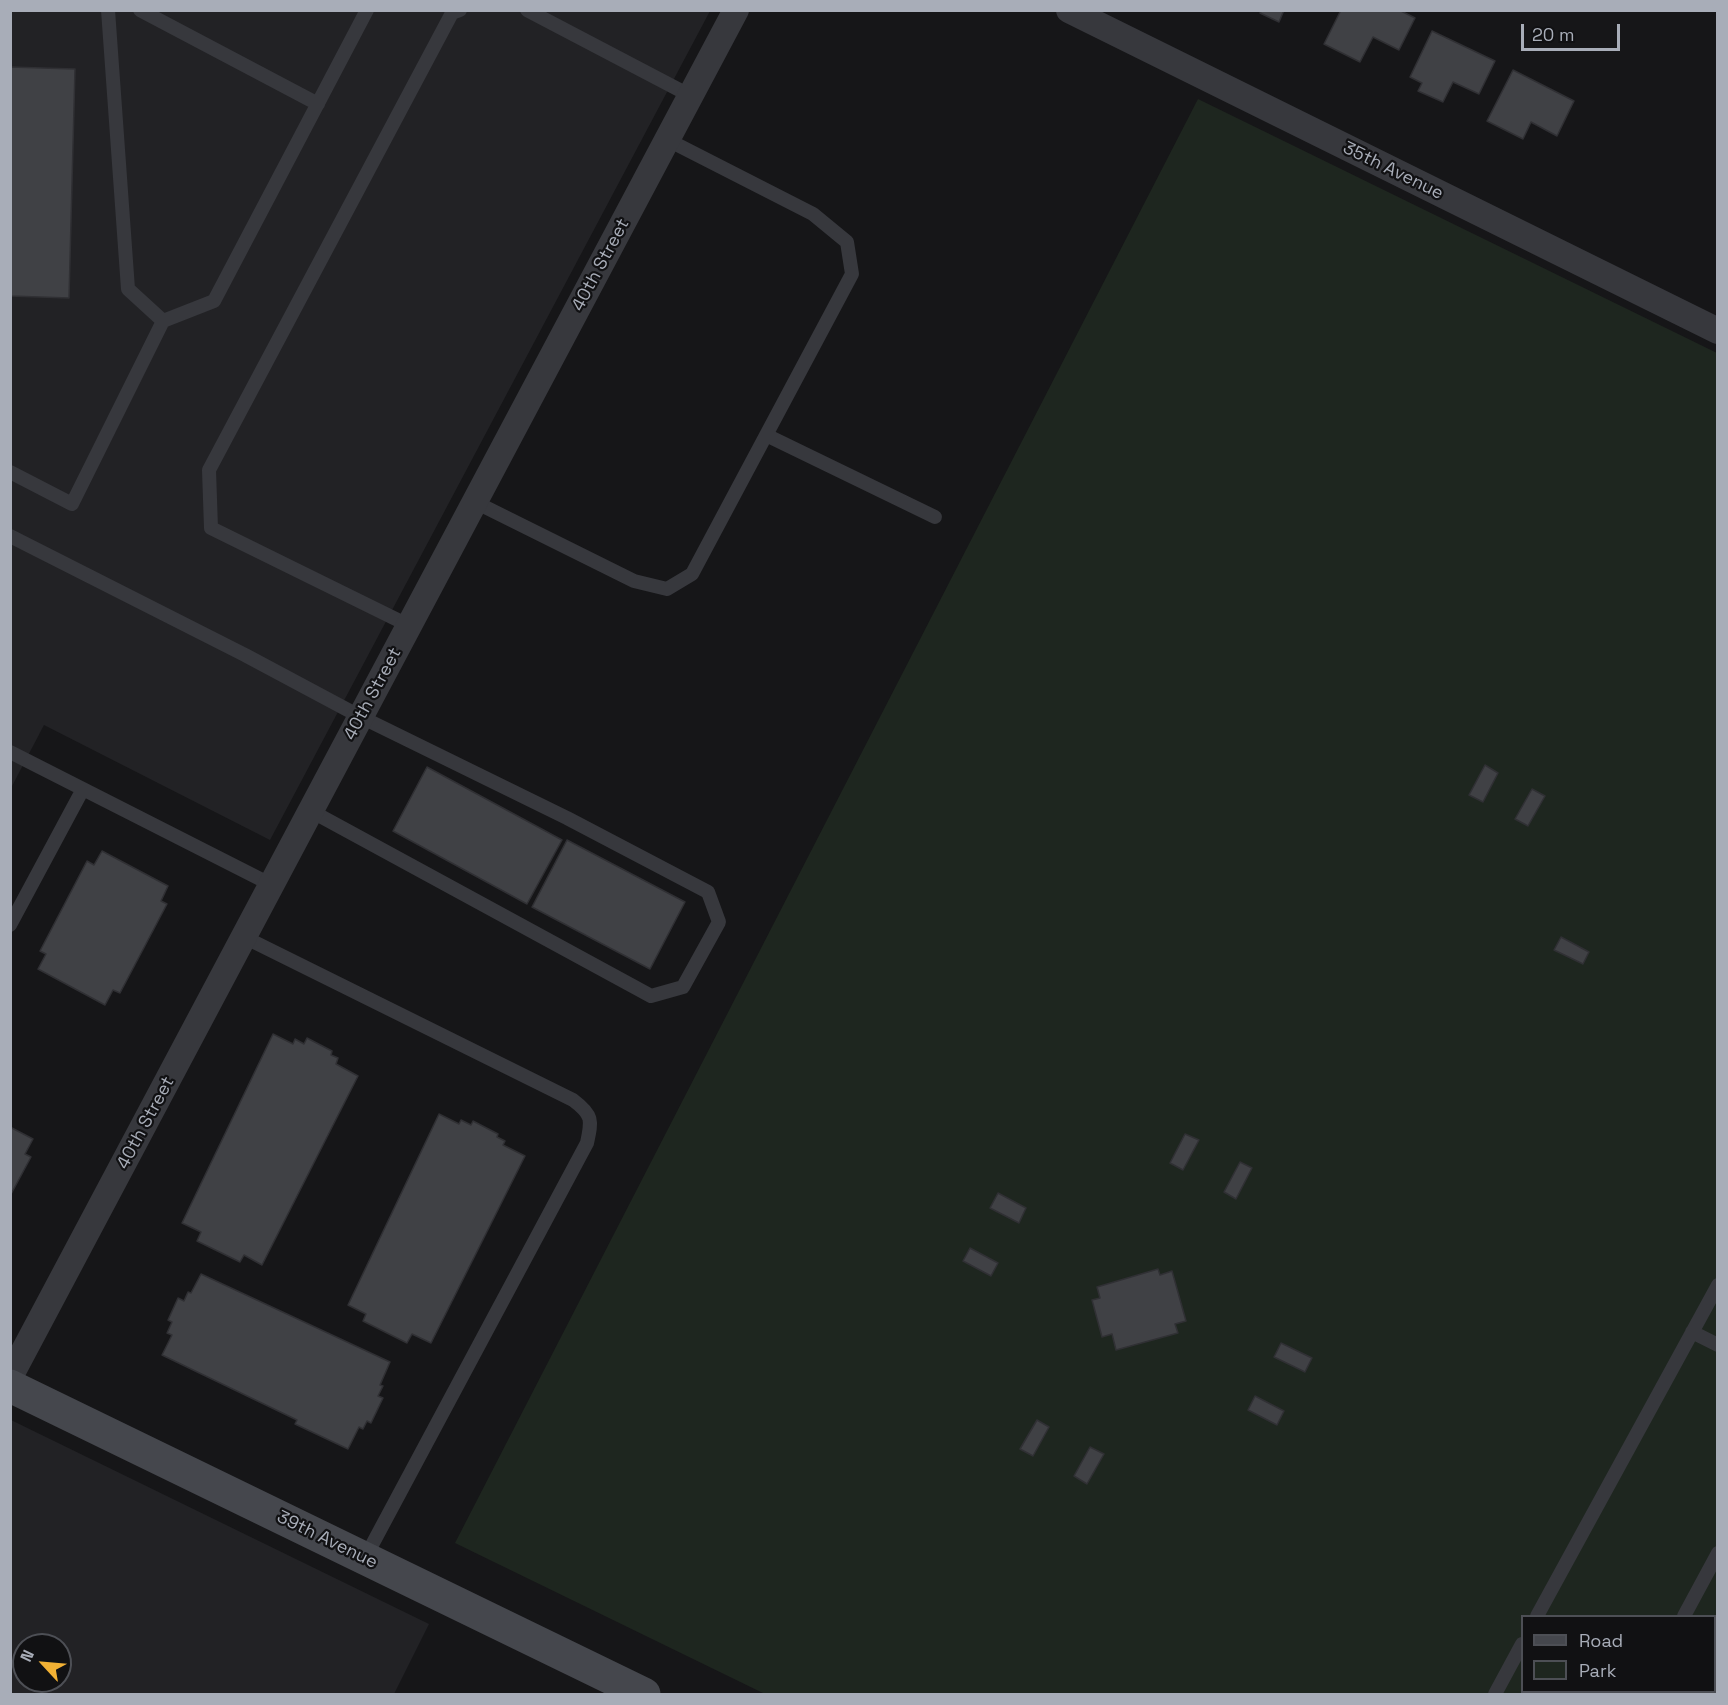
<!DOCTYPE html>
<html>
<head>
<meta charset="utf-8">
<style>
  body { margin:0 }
  #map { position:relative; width:1728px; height:1705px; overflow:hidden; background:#161618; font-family:"Space Grotesk",sans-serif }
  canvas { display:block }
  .frame { position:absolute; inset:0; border:12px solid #a8adb8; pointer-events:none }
  .legend { position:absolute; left:1521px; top:1615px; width:195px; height:78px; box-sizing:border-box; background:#111113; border:2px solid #4d4f55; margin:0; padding:8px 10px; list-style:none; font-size:18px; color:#a8adb8 }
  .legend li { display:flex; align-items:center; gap:12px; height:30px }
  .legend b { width:30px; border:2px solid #4d4f55 }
  .north { position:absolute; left:12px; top:1633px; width:60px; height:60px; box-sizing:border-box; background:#111113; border:2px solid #4d4f55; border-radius:50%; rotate:296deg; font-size:16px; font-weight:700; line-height:24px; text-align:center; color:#a8adb8 }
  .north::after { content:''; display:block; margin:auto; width:21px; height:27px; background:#f2b134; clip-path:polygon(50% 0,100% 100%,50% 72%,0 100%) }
  .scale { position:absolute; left:1521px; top:24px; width:99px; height:27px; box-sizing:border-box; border:3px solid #a8adb8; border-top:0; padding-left:8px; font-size:18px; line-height:21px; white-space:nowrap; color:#a8adb8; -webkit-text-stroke:4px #111113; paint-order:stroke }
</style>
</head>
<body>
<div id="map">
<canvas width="1728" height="1705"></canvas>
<div class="frame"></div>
<ul class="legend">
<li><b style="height:8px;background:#45474d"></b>Road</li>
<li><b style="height:16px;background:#1e261f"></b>Park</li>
</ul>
<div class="north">N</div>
<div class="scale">20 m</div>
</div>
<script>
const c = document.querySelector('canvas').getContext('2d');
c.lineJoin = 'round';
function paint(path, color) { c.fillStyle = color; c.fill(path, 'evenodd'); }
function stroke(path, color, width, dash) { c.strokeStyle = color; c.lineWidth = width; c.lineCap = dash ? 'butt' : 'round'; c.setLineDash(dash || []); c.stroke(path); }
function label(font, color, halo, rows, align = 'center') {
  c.font = font + ' "Space Grotesk",sans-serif'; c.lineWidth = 4.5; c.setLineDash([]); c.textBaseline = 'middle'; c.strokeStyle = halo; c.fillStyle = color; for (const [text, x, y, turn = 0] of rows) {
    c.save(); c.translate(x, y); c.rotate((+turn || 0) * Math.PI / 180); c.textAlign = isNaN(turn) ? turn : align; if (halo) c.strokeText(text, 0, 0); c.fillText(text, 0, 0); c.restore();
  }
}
const built = new Path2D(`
  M11,11H710L270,840L44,725L11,788Z
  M11,1420L429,1624L394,1694H11ZM24,1645H60V1681H24Z`);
const green = new Path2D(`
  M1198,99L1717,353V1694H765L455,1543ZM1522,1616H1714V1692H1522Z`);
const building = new Path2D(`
  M1262,10H1284L1279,22L1260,13Z
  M1341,10H1399L1415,18L1399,50L1373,37L1360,62L1324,44Z
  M1432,31L1495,61L1479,94L1453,82L1443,102L1418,91L1422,83L1410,77Z
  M10,67L75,69L69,298L10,296Z
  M1513,70L1574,101L1557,136L1531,122L1523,139L1487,121Z
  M1485,765L1498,773L1483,802L1469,795Z
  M427,767L562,840L527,904L393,831Z
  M1532,789L1545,796L1528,826L1515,819Z
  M567,840L685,902L650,969L532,907Z
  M102,851L168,886L161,901L167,904L120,993L113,990L105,1005L38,969L46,954L40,951L87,861L94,865Z
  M1561,937L1589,952L1583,964L1554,950Z
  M273,1034L293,1044L295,1039L304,1044L307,1038L332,1051L331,1055L338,1058L336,1064L358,1076L262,1265L244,1255L240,1262L197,1241L201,1232L182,1223Z
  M439,1114L459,1124L461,1120L471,1125L473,1121L498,1134L497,1137L505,1141L503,1145L525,1156L431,1343L412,1334L407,1343L363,1321L366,1314L348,1305Z
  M10,1127L33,1139L25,1154L31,1157L10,1196Z
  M1185,1134L1199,1140L1183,1170L1170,1163Z
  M1240,1162L1252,1168L1236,1199L1224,1192Z
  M998,1193L1026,1208L1019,1223L990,1208Z
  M970,1248L998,1263L991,1276L963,1261Z
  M1158,1269L1160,1275L1172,1271L1186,1321L1175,1324L1178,1333L1116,1350L1112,1334L1102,1337L1092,1300L1100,1298L1097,1287Z
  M201,1274L390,1362L380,1385L383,1386L378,1396L383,1398L371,1423L367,1421L363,1429L359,1427L348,1449L295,1424L297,1420L162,1355L172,1335L167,1333L172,1322L168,1320L178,1298L184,1301L188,1292L191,1293Z
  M1281,1343L1312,1358L1305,1372L1274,1357Z
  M1255,1396L1284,1411L1277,1425L1248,1410Z
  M1037,1420L1049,1427L1033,1456L1020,1449Z
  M1090,1447L1104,1454L1087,1484L1074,1476Z`);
const lane = new Path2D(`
  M140,10L318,104
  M527,10L691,96
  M163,321L214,301L367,10
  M766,435L935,517
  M10,472L72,504L163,321L128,289L108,10
  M475,502L634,581L667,589L692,574L852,274L847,242L813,214L668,140
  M10,536L245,655L361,717L567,818L708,892L719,922L683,987L651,996L311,811
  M410,626L211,528L209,470L452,13L460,10
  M10,752L272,885
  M10,925L83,789
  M244,937L573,1100C593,1115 592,1120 587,1143L365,1558
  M1692,1332L1718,1345
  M1537,1616L1718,1285
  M1684,1616L1718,1553
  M1495,1694L1522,1644
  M1642,1694L1644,1692`);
const street = new Path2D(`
  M1069,10L1718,331
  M10,1377L736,10`);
const secondary = new Path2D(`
  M10,1386L644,1694`);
const streetNames = [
  ["35th Avenue",1393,171,26],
  ["40th Street",601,265,-62],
  ["40th Street",373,694,-62],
  ["40th Street",146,1123,-62],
  ["39th Avenue",327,1540,26]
];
paint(built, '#222225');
paint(green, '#1e261f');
paint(building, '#404145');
stroke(building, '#303034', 1.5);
stroke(lane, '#37383d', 14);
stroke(street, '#37383d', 26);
stroke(secondary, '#45474d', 33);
label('18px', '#a8adb8', '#111113', streetNames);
</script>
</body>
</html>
